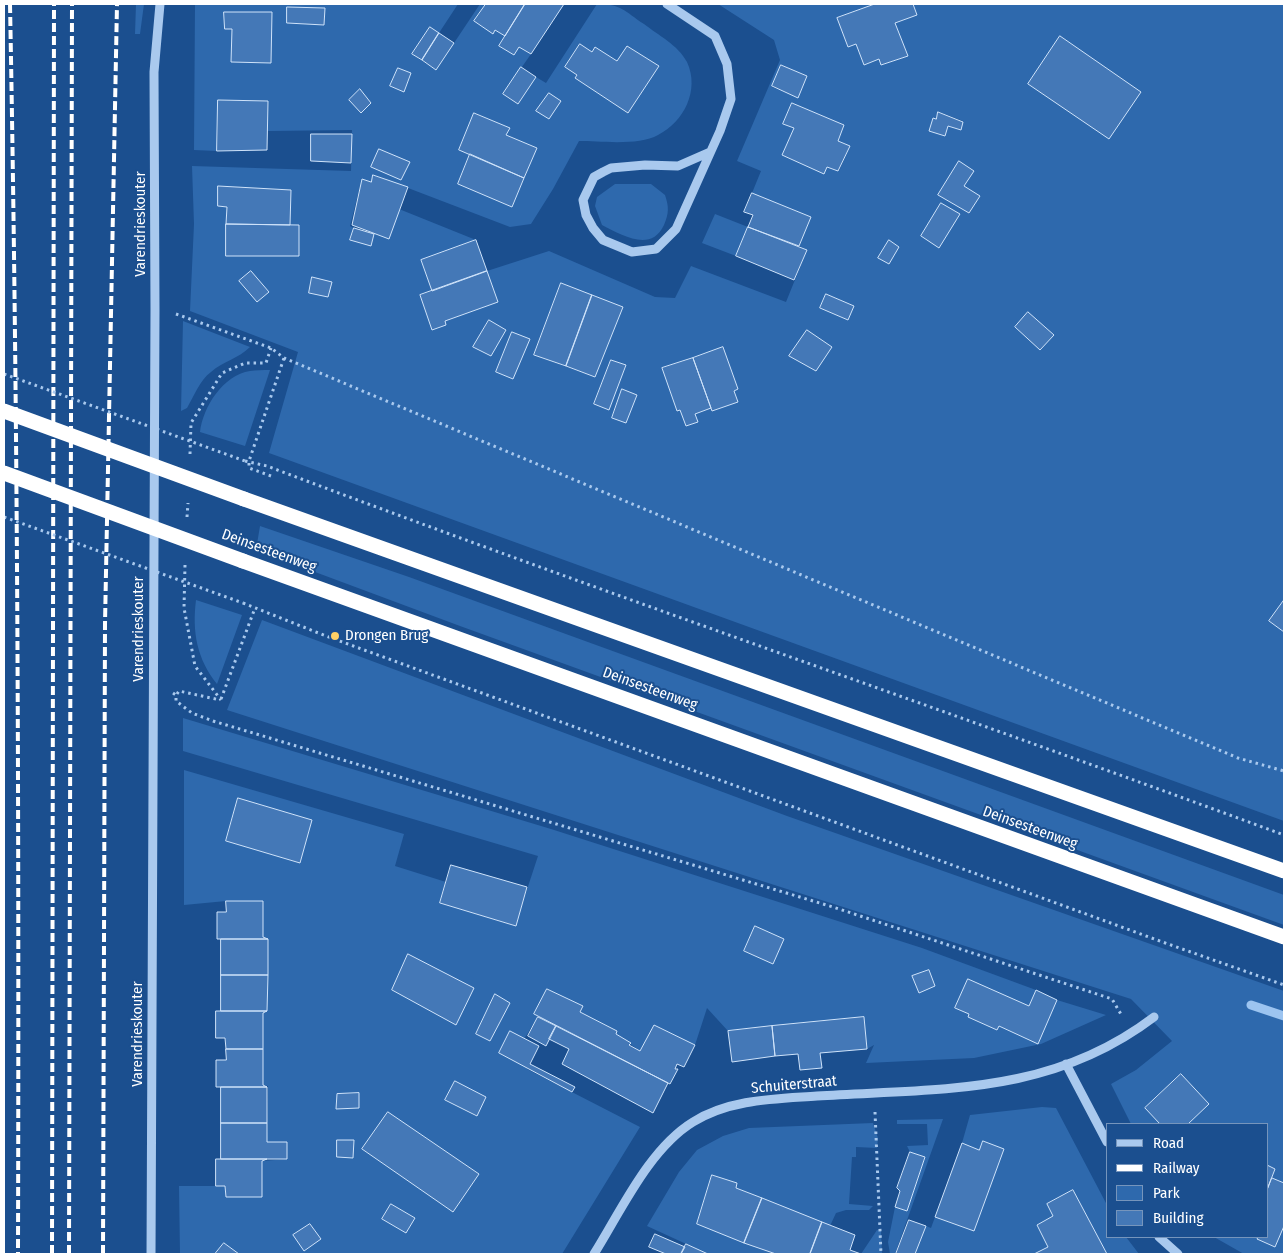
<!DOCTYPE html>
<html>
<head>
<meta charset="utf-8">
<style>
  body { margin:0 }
  #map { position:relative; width:1288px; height:1258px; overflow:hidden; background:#1b4f8f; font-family:"Fira Sans Condensed",sans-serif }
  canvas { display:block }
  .frame { position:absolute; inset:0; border:5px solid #fff; pointer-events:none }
  .legend { position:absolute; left:1106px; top:1123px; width:162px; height:115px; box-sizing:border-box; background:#1b4f8f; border:1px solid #7695bc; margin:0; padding:6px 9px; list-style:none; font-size:15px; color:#fff }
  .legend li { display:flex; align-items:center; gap:10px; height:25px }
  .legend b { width:25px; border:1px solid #7695bc }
</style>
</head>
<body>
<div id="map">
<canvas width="1288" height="1258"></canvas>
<div class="frame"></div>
<ul class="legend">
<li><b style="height:6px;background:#a9c9ee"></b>Road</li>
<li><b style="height:6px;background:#fff"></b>Railway</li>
<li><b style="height:14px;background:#2e69ad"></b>Park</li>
<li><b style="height:14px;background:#4478b7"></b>Building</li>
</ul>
</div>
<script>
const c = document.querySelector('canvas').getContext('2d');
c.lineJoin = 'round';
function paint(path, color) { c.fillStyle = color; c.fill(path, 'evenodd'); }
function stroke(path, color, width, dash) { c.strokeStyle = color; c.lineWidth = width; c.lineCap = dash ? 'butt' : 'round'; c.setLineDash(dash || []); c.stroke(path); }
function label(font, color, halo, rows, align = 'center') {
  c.font = font + ' "Fira Sans Condensed",sans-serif'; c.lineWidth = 4; c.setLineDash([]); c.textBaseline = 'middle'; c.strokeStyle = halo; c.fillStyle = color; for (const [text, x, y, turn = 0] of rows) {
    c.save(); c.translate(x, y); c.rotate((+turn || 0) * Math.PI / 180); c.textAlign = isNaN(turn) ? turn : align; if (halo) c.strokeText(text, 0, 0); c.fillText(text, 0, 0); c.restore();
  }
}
const green = new Path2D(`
  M136,4H144L140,34H135Z
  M195,4H458L439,33L430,27L412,54L436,70L480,4H486L475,21L492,33L495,30L505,36L499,46L514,55L519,47L531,54L503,94L518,104L536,77L546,83L597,4C622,4 624,11 644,24C658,35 678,45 687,62C700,90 684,122 658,135C639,146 600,141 579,141L553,189L531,224L510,227L374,175L371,182L362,179L350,226L354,228L350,239L371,245L374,233L399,209L476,240L421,260L432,291L420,295L433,330L446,325L445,321L498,302L487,271L549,251L655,297L675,298L691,266L786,302L807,250L799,246L811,217L752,193L761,171L737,161L780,60L774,40L718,4H875L837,18L848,47L856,44L864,65L879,59L882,65L908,56L895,23L917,15L913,4H1284V821L269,453L298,352L190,311L194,224L192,166L351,171L352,130L268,131V101L218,100L217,151L194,150ZM287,7L325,8L324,25L287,23ZM225,12H272L271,63L232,62V29H225ZM580,44L592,52L595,47L617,61L627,46L659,66L628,113L575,78L577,75L565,67ZM781,65L807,76L798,97L772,87ZM398,68L411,74L404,92L390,86ZM792,103L844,125L838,141L850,146L839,171L827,167L824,173L782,155L794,128L783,124ZM939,112L963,121L960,130L948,126L945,136L929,131L933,118L936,119ZM475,113L509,128L506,135L537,148L512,207L458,184L470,154L459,149ZM218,186L291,190L290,225H299V256H226L227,207L218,206ZM251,272L269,292L257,302ZM561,283L623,307L595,377L534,355ZM826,294L854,306L848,320L820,308ZM488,320L506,330L491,356L474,347ZM512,333L529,340L513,379L496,372ZM723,348L738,389L734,391L738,402L712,411L711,408L695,414L697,422L686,426L680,410L677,411L662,368ZM611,360L626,366L608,410L594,403ZM622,390L637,395L626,423L612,417Z
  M615,184H651L665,195C669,207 669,213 664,225C651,253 622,235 602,225L595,206L597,197Z
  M715,214L748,227L736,256L702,243Z
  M183,321L250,347C238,359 223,361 211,372C200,380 194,396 187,408L181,411Z
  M270,370L245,446L200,432C203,407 223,375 250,371C256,370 263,370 270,370Z
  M260,526L409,577L1284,895V925L460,626L256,550Z
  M196,600L242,615L217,684C197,659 192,632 196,600Z
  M262,620L787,816L1284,991V1183L1272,1178L1275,1169L1267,1165V1124H1188L1209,1104L1181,1074L1145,1108L1160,1124H1131L1111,1084L1136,1070L1172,1041L1131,999L227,710Z
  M183,718L551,829L922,948L1036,990L1029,1006L969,1014L968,1017L997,1030L999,1026L1037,1043L1057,1000L1106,1015L1041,1044L974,1058L866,1063L874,1045L867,1049L864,1017L728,1031L707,1008L695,1045L654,1025L640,1051L616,1034L617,1031L580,1012L582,1006L547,989L535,1014L538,1017L524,1039L527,1069L640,1127L562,1254H239L224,1243L215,1254H180L179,1186H225L226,1197H262V1161L287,1159V1142H267L268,1086L263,1085V1013L267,1012L268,938L263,937L262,901H226L184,905V770L404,834L395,866L446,882L440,903L515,926L538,856L183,751ZM238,798L312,820L300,863L226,841ZM755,926L784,939L773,964L744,951ZM495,994L510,1003L490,1041L476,1034ZM455,1081L486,1097L476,1116L445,1100ZM359,1093L337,1109V1094ZM388,1112L479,1174L454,1211L362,1149ZM337,1140H354L353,1158L337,1157ZM391,1204L415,1218L406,1233L382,1219ZM310,1224L320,1239L304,1251L293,1235Z
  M1042,1107L1056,1108L1107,1205V1237H1126L1139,1254H1107L1073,1190L1047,1204L1053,1216L1037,1225L1048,1247L1034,1254H915L926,1226L931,1228L935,1217L974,1231L983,1141L979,1150L962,1143L970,1115Z
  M943,1119L895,1254H890L888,1242L895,1207L907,1211L925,1158L910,1152L907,1146L928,1145L927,1124H897V1120Z
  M873,1123L878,1138L877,1148L856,1147V1157H852L849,1204L873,1206L869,1210H846L836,1213L830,1226L736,1188L737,1183L712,1175L697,1224L776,1254H708L647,1226L679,1172L697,1150L723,1136L749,1128Z
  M1284,1226V1254H1244L1214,1237H1258L1257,1239L1275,1247Z
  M877,1230L881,1231L882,1254H861Z`);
const stream = new Path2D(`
  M1251,1005L1284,1016`);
const building = new Path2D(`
  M486,4H525L505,36L495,30L493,34L474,21Z
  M525,4H564L531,54L519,47L514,55L499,46Z
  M875,4H913L917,15L895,23L908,56L881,65L879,59L864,65L856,44L848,47L837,18Z
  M287,7L325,8L324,25L287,23Z
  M224,12H272L271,63L231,62L232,29H225Z
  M430,27L439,33L422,60L412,54Z
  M439,33L454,43L436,70L422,60Z
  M1060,36L1141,92L1109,139L1028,84Z
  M580,44L592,52L595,47L617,61L627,46L659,66L628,113L575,78L577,75L565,67Z
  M781,65L807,76L798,98L772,86Z
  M521,67L536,77L518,104L503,94Z
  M398,68L411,73L404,92L390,86Z
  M360,89L371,103L361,113L349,100Z
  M549,93L561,101L549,119L536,111Z
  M218,100L268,101L267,150L217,151Z
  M792,103L844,125L838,141L850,146L838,171L827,167L824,174L782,155L794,128L783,124Z
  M938,112L963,122L961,130L948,126L945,136L929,131L933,118L936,119Z
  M474,113L510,128L506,135L537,148L524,178L459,150Z
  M311,134H352L351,163L311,161Z
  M379,149L410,162L401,180L371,167Z
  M470,154L524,178L512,207L458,184Z
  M959,161L974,171L964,186L980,196L969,213L938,195Z
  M373,175L408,187L389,239L352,225L362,179L371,182Z
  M218,186L291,190L290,225L226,224L227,207L218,206Z
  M752,193L811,217L799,246L748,227L753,215L744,212Z
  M941,203L960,214L939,248L921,236Z
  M226,224L299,225V256H226Z
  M748,227L807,250L794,280L736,256Z
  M354,228L374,234L371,246L350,240Z
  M476,240L487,271L432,291L421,260Z
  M889,240L899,247L889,264L878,258Z
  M251,271L269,292L257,302L239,281Z
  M487,271L498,302L445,321L446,325L432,330L420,295Z
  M312,277L332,282L328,297L309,293Z
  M561,283L592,295L566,366L534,355Z
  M826,294L854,306L848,320L820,308Z
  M592,295L623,307L595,377L566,366Z
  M1028,312L1054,335L1040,350L1015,327Z
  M489,320L506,330L491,356L473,347Z
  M807,330L832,347L816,371L789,356Z
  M512,332L530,339L513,379L496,372Z
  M723,347L738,389L734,391L738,402L712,411L693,358Z
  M693,358L711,408L695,414L698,422L686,426L680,410L677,411L662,368Z
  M611,360L626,365L609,410L594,404Z
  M622,389L637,395L626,423L612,418Z
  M1284,600V632L1269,621Z
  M238,798L312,820L300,863L226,841Z
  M451,865L527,887L516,926L440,903Z
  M226,901H263V937L268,939H217V912H226Z
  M755,926L784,939L773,964L744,951Z
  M221,939H268V975H221Z
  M408,954L474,988L456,1025L392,990Z
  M929,970L935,986L919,993L912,976Z
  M221,975H268L267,1011H221Z
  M968,979L1029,1006L1036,990L1057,1000L1038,1044L999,1026L997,1030L968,1017L969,1014L955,1008Z
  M547,989L583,1006L580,1012L617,1031L616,1034L631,1043L629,1045L640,1051L654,1025L695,1045L684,1067L677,1064L675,1069H678L670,1084L668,1083L534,1014Z
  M495,994L510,1003L490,1041L476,1034Z
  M216,1011H267L263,1013V1049H226L225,1038H216Z
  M538,1017L556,1026L546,1046L528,1036Z
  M864,1017L867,1049L820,1053L822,1068L800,1070L798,1054L775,1056L772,1026Z
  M556,1026L668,1083L653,1113L562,1064L569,1049L549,1039Z
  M772,1026L775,1056L732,1062L728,1031Z
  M510,1031L539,1046L530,1064L575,1087L572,1092L499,1053Z
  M226,1049H263V1085L267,1087H216V1060H226Z
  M1181,1074L1209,1104L1188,1124H1160L1145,1108Z
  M455,1081L486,1097L477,1116L445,1100Z
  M221,1087H267V1123H221Z
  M359,1093V1108L336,1109L337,1094Z
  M388,1112L479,1174L453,1212L362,1149Z
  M221,1123H267V1142H287V1159H221Z
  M337,1140H354L353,1158L337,1157Z
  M983,1141L1004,1149L974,1231L935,1217L962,1143L979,1150Z
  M910,1152L925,1157L907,1211L895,1207L900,1191L897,1188Z
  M216,1159H267L262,1161V1197H226L225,1186H216Z
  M1267,1165L1275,1169L1267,1190Z
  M712,1175L737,1183L736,1188L762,1198L744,1243L697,1224Z
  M1272,1178L1284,1183V1226L1275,1247L1257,1239L1258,1237H1267V1190Z
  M1073,1190L1107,1254H1034L1048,1247L1037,1225L1053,1216L1047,1204Z
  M762,1198L822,1222L810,1254H776L744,1243Z
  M391,1204L415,1218L406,1233L382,1219Z
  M909,1220L926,1226L915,1254H896Z
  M822,1222L855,1235L850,1250L861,1254H810Z
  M310,1224L321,1239L304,1251L293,1235Z
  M655,1234L685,1247L681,1254H666L649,1247Z
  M224,1243L239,1254H215Z
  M686,1244L708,1254H681Z`);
const path = new Path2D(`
  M176,314L271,348L284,358L1238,758L1284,771
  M190,454L191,423L222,373L245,363H266L271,348
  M245,461L267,466C605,594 946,710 1284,835
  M271,476L249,468V461L284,358
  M187,517L188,503
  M185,565L184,608L195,666L221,700
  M243,603L326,636L1168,944L1284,985
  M173,693L176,695V701L192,713L213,721L833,907L1112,999L1122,1016
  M177,694L179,691L220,700
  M221,699L255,608
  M875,1112L881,1254`);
const minor = new Path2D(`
  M667,4L715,36L727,64L731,99L720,131L676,229L656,249L632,252L603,240L593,228L586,215L583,200L594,177L603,172L611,168L645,165L678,166L710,152
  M1066,1064L1107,1142
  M1159,1237L1178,1254
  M151,1254L155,310L154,72L160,4
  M594,1254C621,1211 649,1149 693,1122C730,1099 775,1099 817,1096C940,1088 1050,1096 1154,1017`);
const highway = new Path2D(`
  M244,499L1284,871
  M243,561L1284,937`);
const rail = new Path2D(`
  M10,4C18,421 19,837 18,1254
  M52,1254L54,4
  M69,1254L72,4
  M103,1254L105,624L117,4`);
const pathBridge = new Path2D(`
  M4,374L245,461
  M4,517L243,603`);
const highwayBridge = new Path2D(`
  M4,411L244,499
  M4,473L243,561`);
const markers = [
  [335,636,5,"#ffd166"]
];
const streetNames = [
  ["Varendrieskouter",141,224,-90],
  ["Deinsesteenweg",269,551,20],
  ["Varendrieskouter",139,629,-90],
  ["Deinsesteenweg",650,689,20],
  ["Deinsesteenweg",1030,828,20],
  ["Varendrieskouter",138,1034,-90],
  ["Schuiterstraat",794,1085,-5]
];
const poiNames = [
  ["Drongen Brug",345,636]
];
paint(green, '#2e69ad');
stroke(stream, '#9cc4f0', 9);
paint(building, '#4478b7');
stroke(building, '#cfe3fa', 1);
stroke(path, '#a9c9ee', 3, [2.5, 4]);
stroke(minor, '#a9c9ee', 9);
stroke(highway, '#fff', 15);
stroke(rail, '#fff', 4, [9, 4]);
stroke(pathBridge, '#a9c9ee', 3, [2.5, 4]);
stroke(highwayBridge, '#fff', 15);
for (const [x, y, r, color] of markers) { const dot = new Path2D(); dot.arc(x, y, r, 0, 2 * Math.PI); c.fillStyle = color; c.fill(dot); stroke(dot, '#1b4f8f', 2); }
label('15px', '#fff', '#1b4f8f', streetNames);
label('15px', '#fff', '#1b4f8f', poiNames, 'left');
</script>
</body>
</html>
